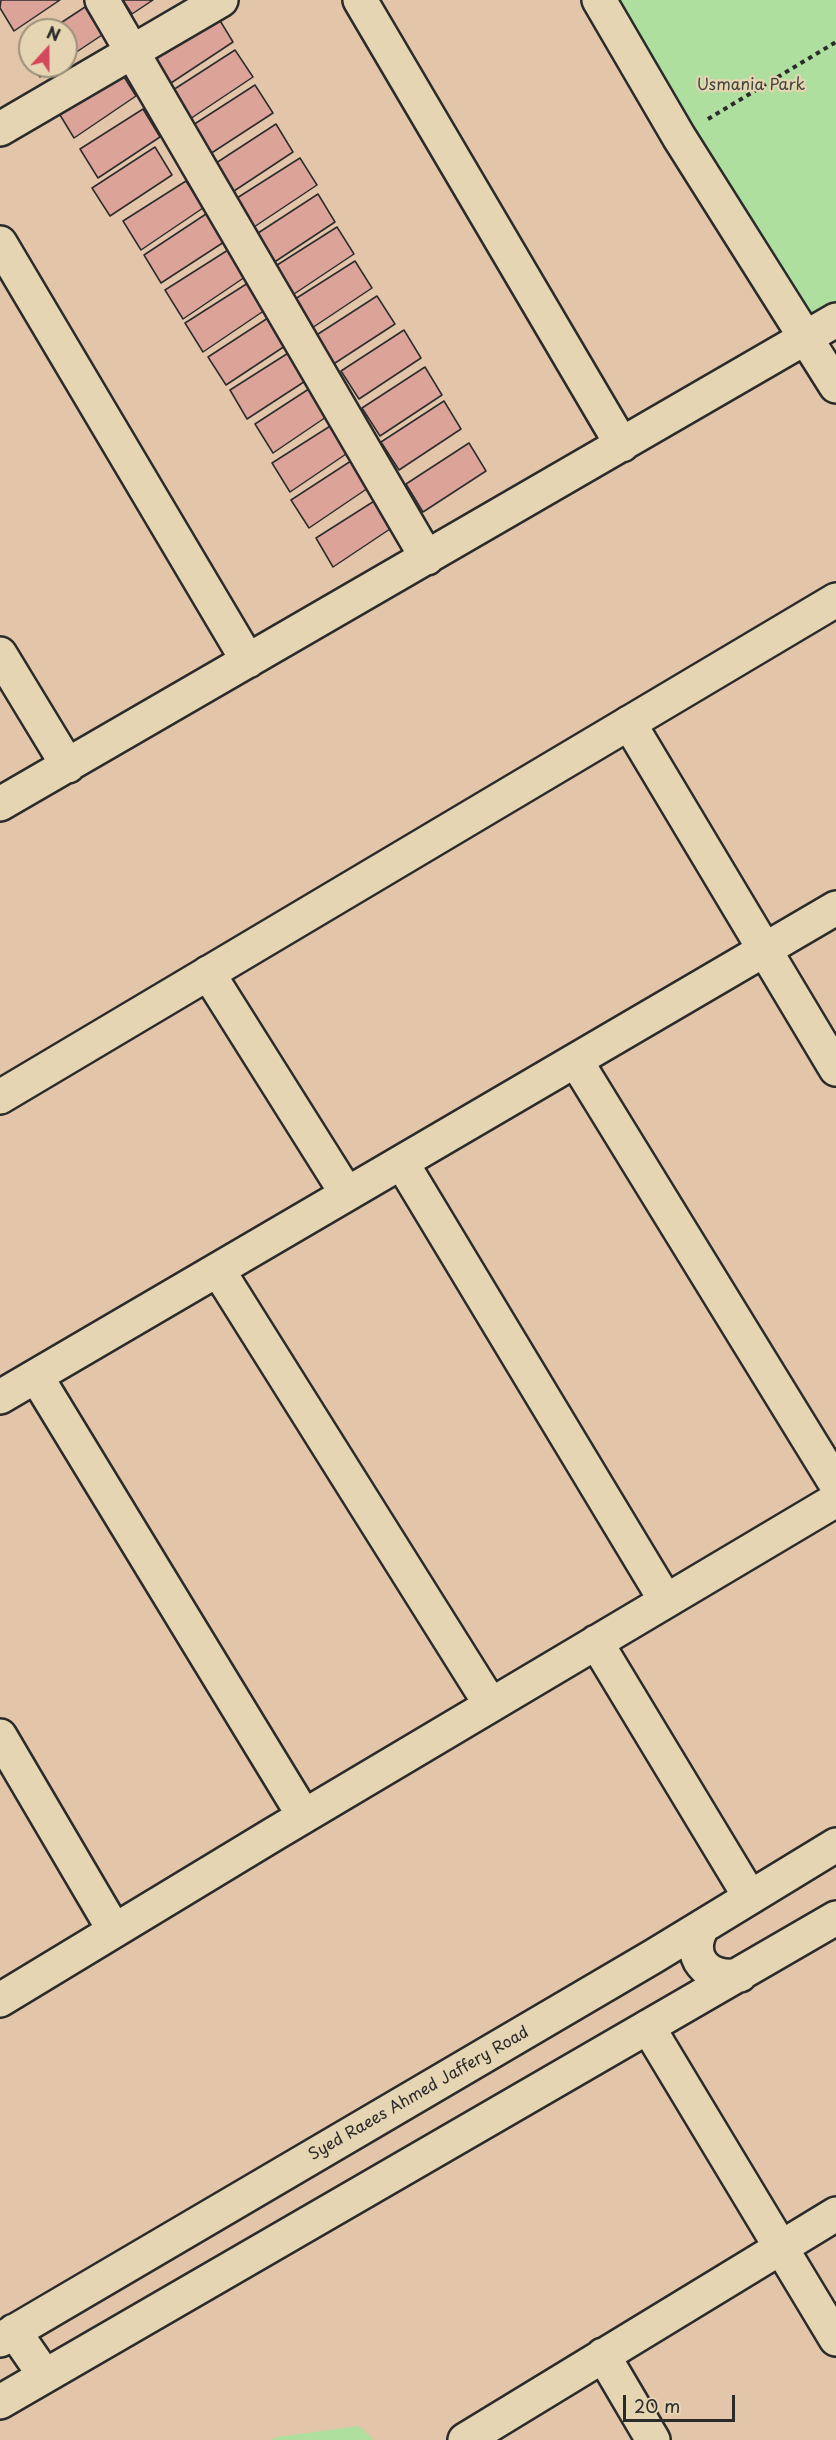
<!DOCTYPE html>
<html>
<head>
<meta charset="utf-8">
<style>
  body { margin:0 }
  #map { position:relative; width:836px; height:2440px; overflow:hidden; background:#e3c6aa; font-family:"Playpen Sans",sans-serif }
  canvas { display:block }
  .north { position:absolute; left:18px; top:18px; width:60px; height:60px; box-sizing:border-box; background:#e6d5b2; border:2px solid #9b917c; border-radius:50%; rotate:21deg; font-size:16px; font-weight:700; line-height:24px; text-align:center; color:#2b2b2b }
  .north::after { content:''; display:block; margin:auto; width:21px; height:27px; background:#d1495b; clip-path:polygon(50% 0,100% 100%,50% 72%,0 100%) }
  .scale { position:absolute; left:623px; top:2395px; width:112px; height:27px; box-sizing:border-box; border:3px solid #2b2b2b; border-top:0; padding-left:8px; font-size:18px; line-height:21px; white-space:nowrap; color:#2b2b2b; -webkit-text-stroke:4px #e6d5b2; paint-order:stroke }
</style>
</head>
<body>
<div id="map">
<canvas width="836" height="2440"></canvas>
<div class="north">N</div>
<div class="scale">20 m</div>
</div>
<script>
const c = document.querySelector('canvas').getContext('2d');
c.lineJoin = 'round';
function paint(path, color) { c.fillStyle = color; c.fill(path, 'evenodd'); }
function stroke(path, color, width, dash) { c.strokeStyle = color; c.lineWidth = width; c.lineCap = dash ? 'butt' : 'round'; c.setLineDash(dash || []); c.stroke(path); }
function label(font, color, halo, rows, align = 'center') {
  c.font = font + ' "Playpen Sans",sans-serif'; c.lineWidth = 4.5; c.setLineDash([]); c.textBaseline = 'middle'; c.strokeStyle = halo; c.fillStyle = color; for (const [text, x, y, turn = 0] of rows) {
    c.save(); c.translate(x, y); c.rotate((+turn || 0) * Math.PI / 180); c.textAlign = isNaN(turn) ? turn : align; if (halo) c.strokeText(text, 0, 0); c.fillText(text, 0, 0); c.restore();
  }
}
const green = new Path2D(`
  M600,0H836V320L806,338Z
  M359,2426L374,2440H271L277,2437Z`);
const building = new Path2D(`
  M60,0L14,31L0,8L1,0Z
  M123,0H153L132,14Z
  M85,7L102,35L66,59V30H50Z
  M216,14L233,42L171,83L153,54Z
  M30,43V61L22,48Z
  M235,50L253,77L190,119L173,90Z
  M33,66H56L40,77Z
  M119,69L136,96L74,138L57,110Z
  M255,85L273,113L210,154L193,125Z
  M143,109L160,137L98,178L80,149Z
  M276,124L293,152L231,193L213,165Z
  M155,147L172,175L110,216L92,188Z
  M300,158L317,185L254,227L237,198Z
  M186,181L203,208L141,250L123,221Z
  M318,194L335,222L273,263L255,235Z
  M206,214L224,242L161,283L144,255Z
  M337,227L354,254L291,296L274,267Z
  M228,250L245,277L183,319L165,290Z
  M355,261L372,288L309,330L292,301Z
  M248,283L265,310L203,352L185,323Z
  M377,296L395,324L332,365L315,336Z
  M271,316L288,344L226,385L208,357Z
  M404,330L421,358L359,399L341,371Z
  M293,350L310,378L247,419L230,390Z
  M425,367L442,395L380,436L362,408Z
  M318,383L335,411L273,453L255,424Z
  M444,401L461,429L399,470L381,442Z
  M335,423L352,450L290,492L272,463Z
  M469,443L486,471L423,512L406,484Z
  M354,459L371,486L309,528L291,500Z
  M379,498L396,525L333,567L316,538Z`);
const path = new Path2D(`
  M708,119L836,42`);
const street = new Path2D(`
  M102,0L427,558
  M360,0L622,445
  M0,129L221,0
  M0,243L248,661
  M0,654L68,766
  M629,723L836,1069
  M0,804L836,320
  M208,973L347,1194
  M576,1061L836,1484
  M402,1163L666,1601
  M218,1270L491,1705
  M36,1376L304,1816
  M0,1397L836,908
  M596,1642L750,1897
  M0,1736L114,1930
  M0,2000L274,1834L836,1500
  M648,2027L836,2339
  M603,2355L653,2440
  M465,2440L836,2214`);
const secondary = new Path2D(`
  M599,0L679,137L836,386
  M0,1097L836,600
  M703,1926C685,1956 707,1982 740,1975
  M14,2331L45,2376
  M0,2340L654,1956L836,1845
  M0,2402L836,1918`);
const parkNames = [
  ["Usmania Park",751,86]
];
const streetNames = [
  ["Syed Raees Ahmed Jaffery Road",419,2094,-30]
];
paint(green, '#afdf9f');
paint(building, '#dca398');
stroke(building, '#2b2b2b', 1.5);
stroke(street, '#2b2b2b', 38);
stroke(secondary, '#2b2b2b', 38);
stroke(path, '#2b2b2b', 4, [4.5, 4.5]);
stroke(street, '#e6d5b2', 33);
stroke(secondary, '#e6d5b2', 33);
label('16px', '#3f463c', '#e6d5b2', parkNames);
label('16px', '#2b2b2b', '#e6d5b2', streetNames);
</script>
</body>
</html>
